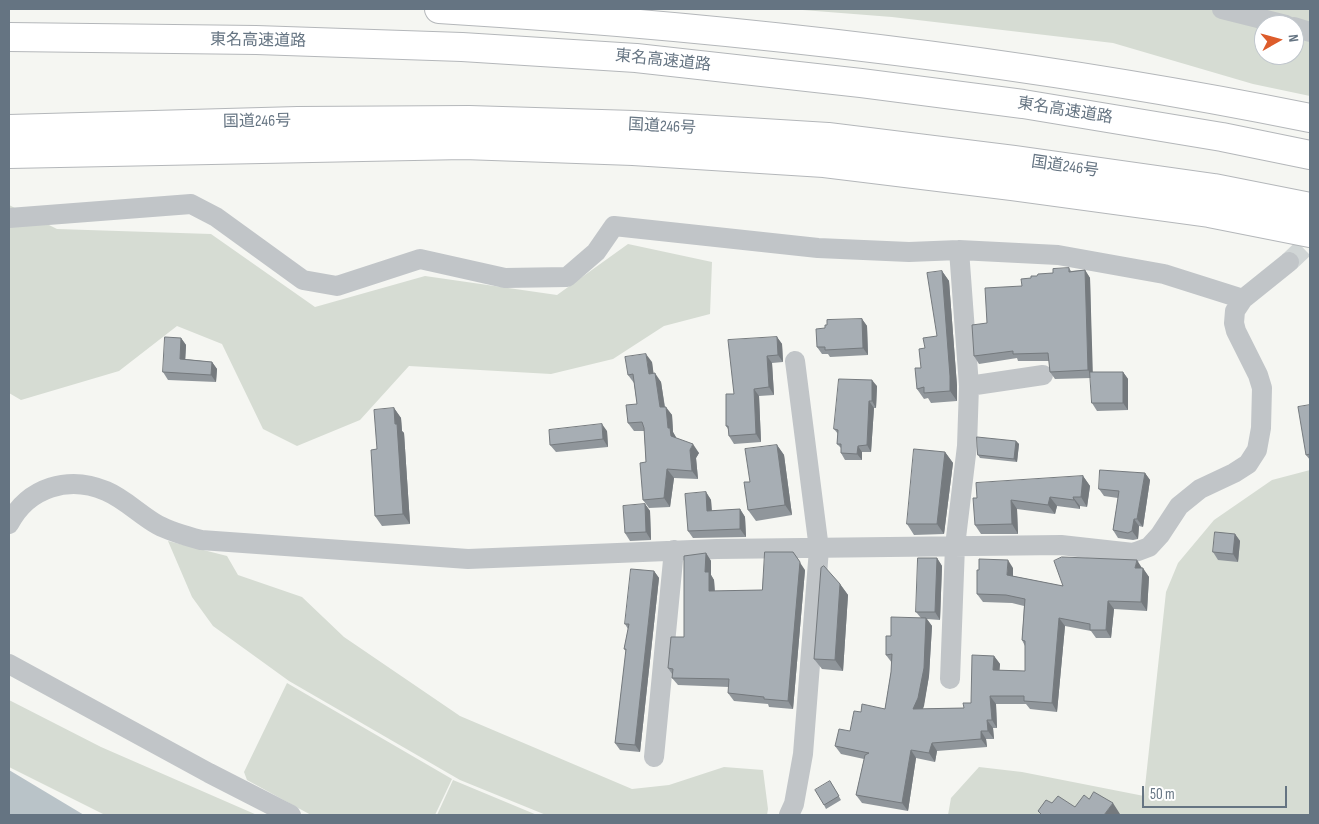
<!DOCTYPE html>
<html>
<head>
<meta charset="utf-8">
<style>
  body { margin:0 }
  #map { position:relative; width:1319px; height:824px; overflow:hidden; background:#f5f6f2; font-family:"Sofia Sans Condensed",sans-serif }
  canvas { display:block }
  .frame { position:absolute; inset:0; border:10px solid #657482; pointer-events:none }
  .north { position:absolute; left:1254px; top:15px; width:50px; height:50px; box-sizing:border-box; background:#fff; border:1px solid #c1c7cd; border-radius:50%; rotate:83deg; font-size:14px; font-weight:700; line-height:20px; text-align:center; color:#657482 }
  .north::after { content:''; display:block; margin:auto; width:18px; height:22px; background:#dd5c2b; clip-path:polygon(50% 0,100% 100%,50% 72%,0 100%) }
  .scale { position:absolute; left:1142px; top:786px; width:145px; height:22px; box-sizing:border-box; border:2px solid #657482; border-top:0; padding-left:6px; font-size:15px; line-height:18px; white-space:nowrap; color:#657482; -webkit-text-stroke:4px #fff; paint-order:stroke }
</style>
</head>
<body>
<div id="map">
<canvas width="1319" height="824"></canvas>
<div class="frame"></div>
<div class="north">N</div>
<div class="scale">50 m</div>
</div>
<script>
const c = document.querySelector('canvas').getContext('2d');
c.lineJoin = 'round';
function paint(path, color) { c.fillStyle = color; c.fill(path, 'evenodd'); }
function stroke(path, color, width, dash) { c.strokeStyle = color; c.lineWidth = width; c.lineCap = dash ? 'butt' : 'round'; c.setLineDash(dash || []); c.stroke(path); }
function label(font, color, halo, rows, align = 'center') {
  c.font = font + ' "Sofia Sans Condensed","Noto Sans JP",sans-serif'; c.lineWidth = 5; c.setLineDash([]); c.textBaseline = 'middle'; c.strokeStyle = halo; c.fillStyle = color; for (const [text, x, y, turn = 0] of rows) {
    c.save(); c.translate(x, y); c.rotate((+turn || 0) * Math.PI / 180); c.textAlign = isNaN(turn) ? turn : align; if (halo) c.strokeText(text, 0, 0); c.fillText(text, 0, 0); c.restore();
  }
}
const green = new Path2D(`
  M790,9H1310V96L1253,84L1113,43L892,17ZM1264,25H1294V55H1264Z
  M9,205L57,229L211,234L315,307L425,276L557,295L628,244L712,262L710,314L664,326L613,359L551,374L409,366L360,420L297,446L263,429L222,344L177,326L119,371L21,400L9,393Z
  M1310,470V815H948L951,798L979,767L1022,772L1144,796L1166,592L1178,563L1214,520L1272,480Z
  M168,541L227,556L238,575L302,597L344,637L460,716L632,789L669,785L724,767L763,770L768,809L767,815H546L460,780L289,681L213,626L192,597Z
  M287,683L452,779L435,815H311L247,780L244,772Z
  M9,700L101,747L257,815H105L9,767Z
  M453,780L537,815H437Z`);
const water = new Path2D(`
  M9,770L84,815H9Z`);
const minorTunnel = new Path2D(`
  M1289,262L1310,242`);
const minor = new Path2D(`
  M1222,9L1286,25
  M1294,27L1310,32
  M9,218L191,204L216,217L303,280L337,286L420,259L505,278L567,277L596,252L614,226L818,248L909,252L959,250L1058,255L1164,274L1243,299
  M969,386L1043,375
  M9,524C28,487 69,475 106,491C125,499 140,515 158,525C171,532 186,536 201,540L468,559L717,549L1061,545L1133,553L1149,547L1160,535L1179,506L1200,489L1234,473L1248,464L1257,450L1261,428L1262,388L1258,375L1236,331L1234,323L1235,311L1243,299L1289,262
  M9,664L209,773L291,815
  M950,679L955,546L967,446L969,386L959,250
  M654,757L674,550
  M789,815L794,804L803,754L819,549L795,361`);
const highway = new Path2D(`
  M439,9C731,27 1023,60 1310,118
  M9,37L256,40L462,47L636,58L861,83L1023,104L1222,137L1310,155
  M9,129L298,121L469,120L634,125L828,137L1014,160L1214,188L1310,207
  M9,154L464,145L633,151L824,163L1012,186L1209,213L1310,233`);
const wall = new Path2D(`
  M1069,268L1071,271L1085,270L1090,278L1092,372H1123L1128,379V410L1097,411L1092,403L1091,378L1055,379L1050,372L1049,361H1018L1017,358L979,364L974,356L987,323L1022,286L1031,278L1037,276L1053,273Z
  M942,271L949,281L957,386V401L931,403L928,398L924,399L917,389L925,348L937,336Z
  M862,319L867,326L868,355L830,357L828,354H822L817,347L825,328Z
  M777,337L782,344L783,362L772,363L774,395L759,396L761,442L734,444L729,436L728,429L726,426Z
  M181,338L186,345L185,359L212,362L217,369L216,382L168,380L163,372Z
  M652,362L653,374L661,382L665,407L672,415L673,432L676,438L699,453L696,458L698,479L674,478L670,507L649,508L643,500L646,462L644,431H634L628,423L637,404L634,383L628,375Z
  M877,386L876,408H874L871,452H862V460H845L841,453V448L837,444L838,434L834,429Z
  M1310,405V460L1306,455Z
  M394,408L401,418L402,431L404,433L410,524L382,526L375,516L377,449Z
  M607,431L608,447L556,452L550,445Z
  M1016,441L1019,444L1017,462L980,458L978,455Z
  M777,445L784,455L792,515L756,521L748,510L750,482Z
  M945,452L953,463L944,534L914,535L907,524Z
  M1145,473L1150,480L1143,527L1139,526L1138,539L1133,540L1118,538L1113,530L1118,498L1104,496L1099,489Z
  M1083,476L1090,486L1087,507L1080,506V509L1057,506L1055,514L1017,509L1018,534H981L975,525L977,498Z
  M706,492L711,500L712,511L740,509L745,517L746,537L693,538L688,531Z
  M645,504L650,511L651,540L630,541L625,533Z
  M1235,534L1240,541L1238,562L1218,560L1213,552Z
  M706,553L711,561V575L714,580L715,591L762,590L805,570L793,709L769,707L768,704L734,701L728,693L729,687L678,685L672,678V674L668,668L684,637Z
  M937,558L942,566L940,620L927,619L932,626L929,676L923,709L964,708L971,703L994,656L1000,664L999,670L1025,671V646L1022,640L1024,606L1012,603L983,602L977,594L1013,568V576L1063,586L1142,568L1149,577L1147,611L1114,609L1111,638H1096L1091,631L1065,626L1057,712L1030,709L1026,704H996L997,728H993L994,739H986L987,747L937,751L935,762L916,758L908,811L862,803L856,795L864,759L841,754L835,746L850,731L861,712L885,709L891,672L892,663L886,655L891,636L921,618L916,612Z
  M654,571L659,578L640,752L620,750L615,743L626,651L624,649L628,629L625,624Z
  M840,584L848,595L843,671L822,669L814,659Z
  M830,781L841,800L826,809L824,805Z`);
const shadedWall = new Path2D(`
  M1085,270L1090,278L1093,378L1088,370Z
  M942,271L949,281L957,386V401L950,391Z
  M862,319L867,326L868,355L863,348Z
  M777,337L782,344L783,362L778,355Z
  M181,338L186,345L185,366L180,359Z
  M646,354L652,362L655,383L649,374Z
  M767,356L772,363L774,395L769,387Z
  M212,362L217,369L216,382L211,375Z
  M1123,372L1128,379V410L1123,403Z
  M655,373L661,382L666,416L660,407Z
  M872,380L877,386L876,408L872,401Z
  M754,389L759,396L761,442L756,434Z
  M869,401L874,408L871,452L867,445Z
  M666,407L672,415L673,432L676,437L677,444L671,436L668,428Z
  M394,408L401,418L402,431L404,433L410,524L403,514Z
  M602,424L607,431L608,447L603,439Z
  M1016,441L1019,444L1017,462L1014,459Z
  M693,444L699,453L696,458L698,479L692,471L690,450Z
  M777,445L784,455L792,515L785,505Z
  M858,446L862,452V460L857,454Z
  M945,452L953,463L944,534L937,524Z
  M667,469L674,478L670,507L664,498Z
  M1145,473L1150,480L1143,527L1137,519Z
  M1083,476L1090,486L1087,507L1081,497Z
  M706,492L711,500L712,518L707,511Z
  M1050,497L1057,506L1055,514L1048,505Z
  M1073,497L1080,506V509L1074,500Z
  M1011,500L1017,509L1018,534L1012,524Z
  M645,504L650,511L651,540L646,532Z
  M740,509L745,517L746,537L740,529Z
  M1134,519L1139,526L1138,539L1132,531Z
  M1235,534L1240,541L1238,562L1233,554Z
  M793,552L805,570L793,709L788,701Z
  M706,553L711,561V575L714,580L715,599L709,591L705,572Z
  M937,558L942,566L940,620L935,612Z
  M1008,560L1013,568V583L1007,575Z
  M1137,560L1142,568L1141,576L1135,568Z
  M1143,568L1149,577L1147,611L1141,602Z
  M654,571L659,578L640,752L635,745Z
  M840,584L848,595L843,671L835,660Z
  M1108,601L1114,609L1111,638L1106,630Z
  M926,618L932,626L929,676L924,706L919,717L913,709Z
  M1059,618L1065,626L1057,712L1052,703Z
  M994,656L1000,664L999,679L993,670Z
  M990,696L996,704L997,728L992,720Z
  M987,720L993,728L994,739L988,731Z
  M981,731L986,739L987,747L981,739Z
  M932,743L937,751L935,762L929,753Z
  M911,750L916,758L908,811L902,803Z
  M1113,803L1120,814L1119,815H1104Z`);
const building = new Path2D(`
  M1069,268V272L1085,270L1088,370L1050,372L1048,353L1013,354V351L974,356L972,325L987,323L985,288L1022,286L1021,279L1031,278V276H1037L1038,274L1053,273V269Z
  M942,271L950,376V391L924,393V387L917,389L915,368H921L919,349L925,348L923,338L937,336L927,273Z
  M862,319L863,348L825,350V347H817L816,329L825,328V325H827V320Z
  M165,337L181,338L180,359L212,362L211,375L163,372Z
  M777,337L778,355L767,356L769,387L754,389L756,434L729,436L728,426H726V394H734L728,340Z
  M646,354L649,374L655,373L660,407H666L668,428H670L671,436L693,444L690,450L692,471L667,469L664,498L643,500L640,463L646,462L644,428L642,422L628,423L626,405L637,404L633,374L628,375L625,357Z
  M1090,372H1123V403H1092Z
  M839,379L872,380V401H869L867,445L858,446L857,454L841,453V444H837L838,430L834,429Z
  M1310,405V454L1306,455L1298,407Z
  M394,408L395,424H397L403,514L375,516L371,450L377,449L374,410Z
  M602,424L603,439L550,445L549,430Z
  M977,437L1016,441L1014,459L978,455Z
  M777,445L785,505L748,510L744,482H750L745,449Z
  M914,449L945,452L937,524H907Z
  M1100,470L1145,473L1137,519H1134L1132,531L1128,533L1113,530L1119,491L1099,489Z
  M1083,476L1081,497H1073L1074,500L1050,497L1048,505L1011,500L1012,524L975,525L973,498H977L976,483Z
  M706,492L707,511L740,509V529L688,531L685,494Z
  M645,504L646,532L625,533L623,506Z
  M1215,532L1235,534L1233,554L1213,552Z
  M765,552H793L800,562L788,701L764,699V697L728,693L729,679L672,678L673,669L668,668L671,637H684V556L706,553L705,572H709V591L762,590Z
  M1062,557L1137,560L1135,568H1143L1141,602L1108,601L1106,630H1090V624L1059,618L1052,703L1024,701V696H990L992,720H987L988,731H981V739L932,743L929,753L911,750L902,803L856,795L865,755L869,753L835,746L839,729L850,731L854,711L861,712L862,704L885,709L891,672L892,654L886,655V636H891V617L926,618L924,668L918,698L913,709L964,708L963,703H971L972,655L994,656L993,670L1025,671V641L1022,640L1025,599L1006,595L977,594V570H979V559L1008,560L1007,575L1063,586L1054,561Z
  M918,558H937L935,612H916Z
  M824,566L840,584L835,660L814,659L821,568Z
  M631,569L654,571L635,745L615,743L626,649H624L629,624H625Z
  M830,781L839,796L824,805L815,790Z
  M1094,792L1113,803L1104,815H1042L1038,811L1046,800L1052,803L1058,796L1075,807L1084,795L1089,799Z`);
const streetNames = [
  ["東名高速道路",258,41,1],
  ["東名高速道路",663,61,6],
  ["東名高速道路",1065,111,9],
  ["国道246号",257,122,-1],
  ["国道246号",662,127,3],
  ["国道246号",1065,167,8]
];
paint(green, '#d6dcd3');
paint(water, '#b9c3c8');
stroke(minorTunnel, '#d1d6d6', 20, [20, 10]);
stroke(highway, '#b4b7ba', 30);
stroke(minor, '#c1c5c8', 20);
stroke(highway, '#fff', 28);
paint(wall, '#90969b');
paint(shadedWall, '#757a7e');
paint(building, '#a7aeb4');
stroke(building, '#757a7e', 1);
label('16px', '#657482', '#fff', streetNames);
</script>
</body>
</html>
